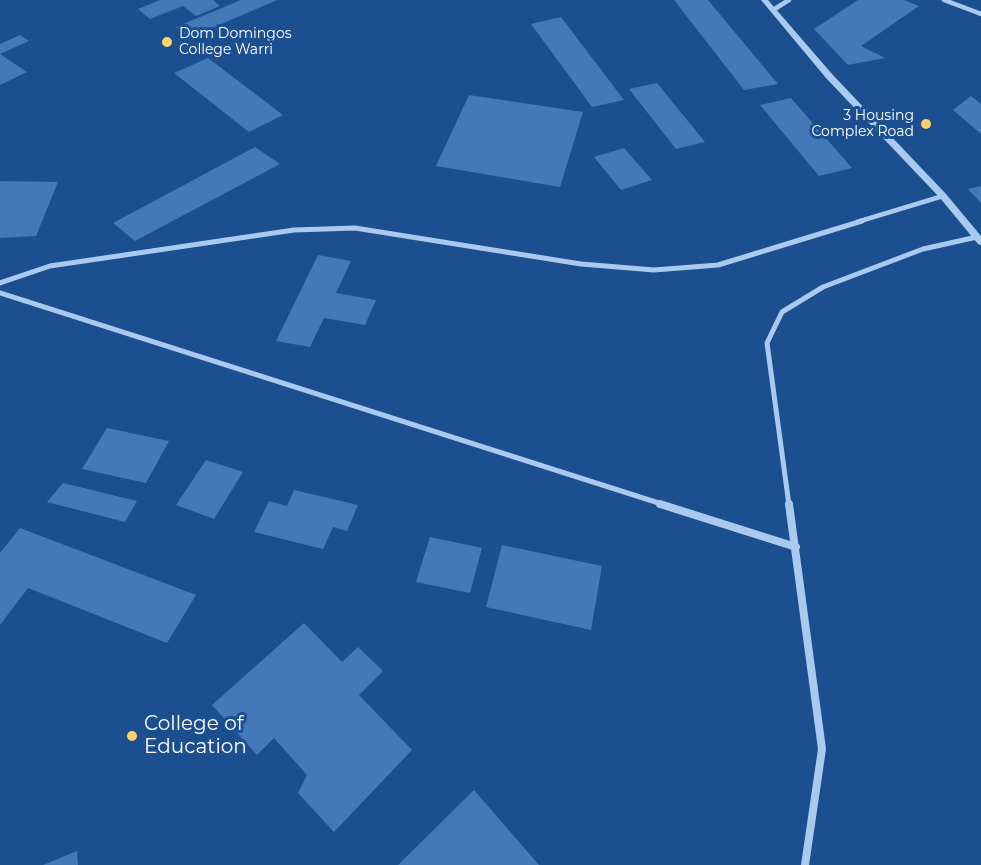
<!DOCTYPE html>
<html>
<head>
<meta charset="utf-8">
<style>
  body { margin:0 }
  canvas { display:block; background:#1b4f8f }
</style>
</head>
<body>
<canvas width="981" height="865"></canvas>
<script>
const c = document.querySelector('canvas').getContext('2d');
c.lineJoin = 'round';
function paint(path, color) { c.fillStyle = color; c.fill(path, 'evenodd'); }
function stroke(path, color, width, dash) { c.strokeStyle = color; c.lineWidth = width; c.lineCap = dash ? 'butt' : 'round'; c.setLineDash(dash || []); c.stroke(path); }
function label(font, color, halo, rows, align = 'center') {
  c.font = font + ' Montserrat,sans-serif'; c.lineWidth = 6; c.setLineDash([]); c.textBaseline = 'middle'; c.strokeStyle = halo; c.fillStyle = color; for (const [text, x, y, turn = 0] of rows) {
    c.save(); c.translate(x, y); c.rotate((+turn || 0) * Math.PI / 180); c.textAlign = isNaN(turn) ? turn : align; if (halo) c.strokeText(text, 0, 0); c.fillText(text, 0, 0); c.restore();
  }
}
const building = new Path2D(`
  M160,0H213L220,6L196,16L183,6L150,19L138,9Z
  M241,0H277L189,38L176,27Z
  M674,0H708L778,84L744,90Z
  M858,0H904L919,6L861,46L885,58L848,65L814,29Z
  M561,17L624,100L592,107L531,24Z
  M20,35L29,41L0,54L27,72L0,85V44Z
  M208,58L283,115L249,132L174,73Z
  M657,83L705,142L676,149L629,89Z
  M469,95L583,112L560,187L436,166Z
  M971,96L981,104V134L953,110Z
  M791,98L852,168L819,176L760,105Z
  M255,147L280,164L135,241L113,223Z
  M624,148L652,180L621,190L594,157Z
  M0,181L58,182L36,236L0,238Z
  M981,186V203L968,189Z
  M318,255L351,261L336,293L376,300L365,325L324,318L310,347L276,341Z
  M107,428L169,441L146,483L82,469Z
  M206,460L243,472L214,519L176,505Z
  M63,483L137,501L125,522L47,502Z
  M294,490L358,505L347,531L333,527L323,549L254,532L269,501L287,506Z
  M20,528L196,595L167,643L28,588L0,625V553Z
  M430,537L482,548L470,593L416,582Z
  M502,545L602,566L591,630L486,607Z
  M304,623L342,662L358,647L383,671L359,695L412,750L334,832L298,793L307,775L274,738L257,755L212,705Z
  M474,790L539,865H398Z
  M77,851L78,865H43Z`);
const minorFar2 = new Path2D(`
  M944,0L981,14
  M773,10L789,0
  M857,222L943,196`);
const minorFar1 = new Path2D(`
  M0,283L50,266L294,230L355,228L581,264L654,270L718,265L862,221
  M0,293L665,505
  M789,505L767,343L782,312L823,287L923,249L977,237`);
const minor = new Path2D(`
  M660,504L796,547
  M789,504L822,749L805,865`);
const tertiary = new Path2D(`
  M761,0H768L832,74L946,194L981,236V245L978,244L940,198L826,78Z`);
const markers = [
  [167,42,6,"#ffd166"],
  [926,124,6,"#ffd166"],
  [132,736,6,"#ffd166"]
];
const farPoinames = [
  ["Dom Domingos",179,34],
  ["College Warri",179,50],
  ["3 Housing",914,116,"right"],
  ["Complex Road",914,132,"right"]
];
const nearPoinames = [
  ["College of",144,724],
  ["Education",144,747]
];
paint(building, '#4478b7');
stroke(minorFar2, '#a9c9ee', 4.5);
stroke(minorFar1, '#a9c9ee', 5);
stroke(minor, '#a9c9ee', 8);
paint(tertiary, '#a9c9ee');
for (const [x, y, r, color] of markers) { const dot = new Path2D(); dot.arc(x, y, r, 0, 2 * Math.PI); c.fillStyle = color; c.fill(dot); stroke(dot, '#1b4f8f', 2); }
label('14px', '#fff', '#1b4f8f', farPoinames, 'left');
label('20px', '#fff', '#1b4f8f', nearPoinames, 'left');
</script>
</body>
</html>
